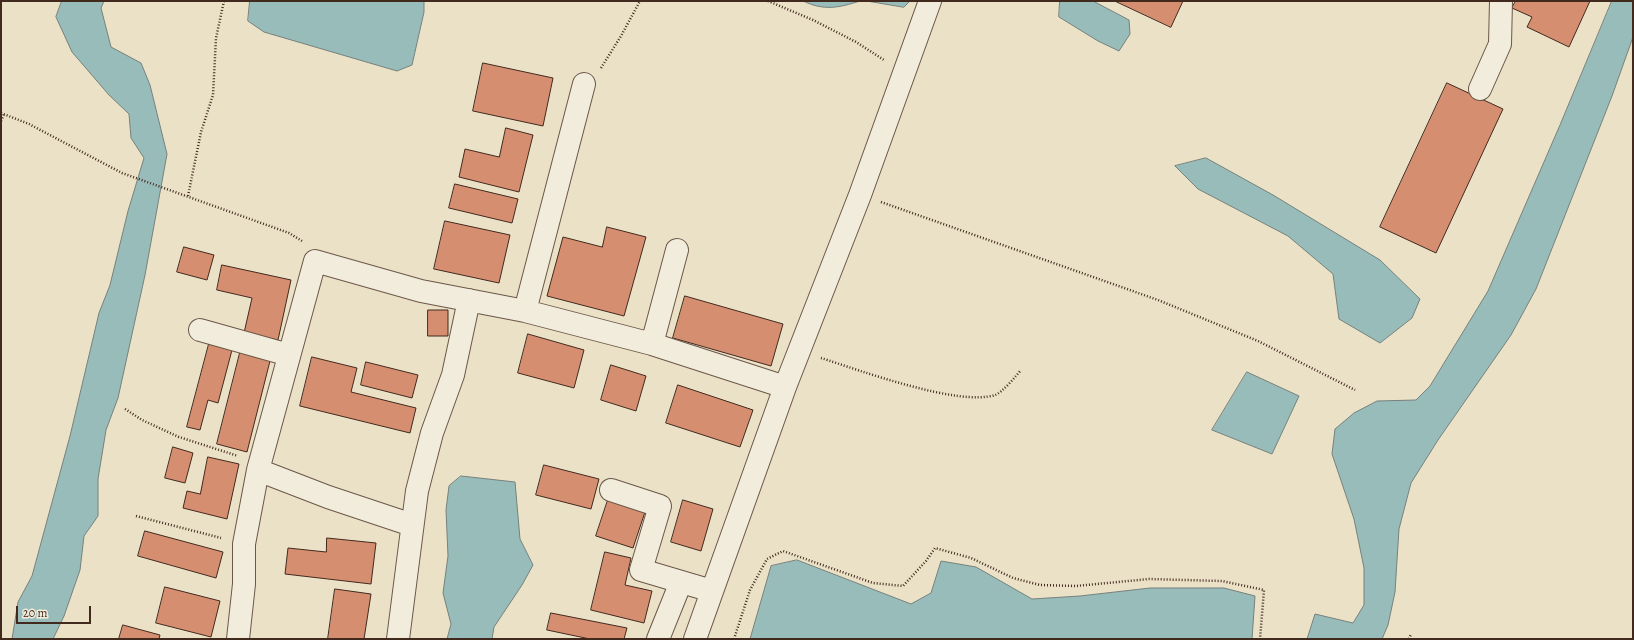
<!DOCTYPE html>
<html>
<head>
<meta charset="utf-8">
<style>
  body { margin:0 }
  #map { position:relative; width:1634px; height:640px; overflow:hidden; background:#eae1c7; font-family:Alegreya,serif }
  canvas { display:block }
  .frame { position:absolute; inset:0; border:2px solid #42291e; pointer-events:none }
  .scale { position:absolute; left:16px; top:606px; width:75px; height:18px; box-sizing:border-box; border:2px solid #42291e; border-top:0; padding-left:5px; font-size:12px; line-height:14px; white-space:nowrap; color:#42291e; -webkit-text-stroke:3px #f1ecdb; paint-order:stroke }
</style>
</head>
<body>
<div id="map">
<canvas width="1634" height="640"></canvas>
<div class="frame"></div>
<div class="scale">20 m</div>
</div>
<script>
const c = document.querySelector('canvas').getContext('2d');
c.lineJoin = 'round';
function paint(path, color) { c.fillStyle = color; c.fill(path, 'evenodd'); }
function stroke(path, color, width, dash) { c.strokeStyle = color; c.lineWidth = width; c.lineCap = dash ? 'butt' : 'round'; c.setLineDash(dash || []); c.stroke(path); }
const water = new Path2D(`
  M62,1H104L101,8L111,47L141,63L150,85L167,154L145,275L118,398L106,430L98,479V516L84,536L80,570L64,616L53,639H12L18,602L32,576L70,436L99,313L110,285L128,211L144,158L131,138L129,114L109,95L72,52L56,17Z
  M250,1H424V12L412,65L397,71L264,32L248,21Z
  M803,1H860C838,8 824,11 803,1Z
  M867,1H910L904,7Z
  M1060,1H1093L1129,20L1130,34L1119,51L1098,41L1059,17Z
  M1612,1H1633V37L1612,96L1536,289L1511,335L1438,440L1411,483L1399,529L1395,592L1388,625L1382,639H1307L1315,614L1353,623L1364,605V568L1354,519L1332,454L1335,429L1354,413L1377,401L1416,400L1430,386L1488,291L1560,125Z
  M1206,158L1273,195L1380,260L1420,299L1412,318L1380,343L1339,319L1333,274L1288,236L1198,189L1175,166Z
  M1247,372L1299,396L1272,454L1212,430Z
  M461,476L515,482L520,539L533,565L522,585L494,627L492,639H447L451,624L443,593L448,556L446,510L449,486Z
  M797,560L911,604L931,593L941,561L976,567L1032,599L1080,596L1150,588H1224L1255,596L1252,639H750L771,566Z`);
const building = new Path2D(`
  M1115,1H1183L1171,27Z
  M1516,1H1590L1569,47L1527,27L1532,17L1512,8Z
  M483,63L553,78L543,126L473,111Z
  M1447,83L1503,109L1436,253L1380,227Z
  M506,128L533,135L519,192L459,177L465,149L499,157Z
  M455,184L518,199L512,223L449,208Z
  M445,221L510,235L499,283L434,269Z
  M607,227L646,237L624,316L547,296L563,237L602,247Z
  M184,247L214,255L207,280L177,272Z
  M222,265L291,280L278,340L244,333L252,298L217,290Z
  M685,296L783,324L771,366L673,338Z
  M428,310H448V336H428Z
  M528,334L584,350L574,388L518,373Z
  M209,344L232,350L218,403L208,400L200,430L187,427Z
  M241,349L271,357L247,452L217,444Z
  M312,357L357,368L351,392L416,408L410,433L300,406Z
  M366,362L418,375L412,398L361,385Z
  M611,365L646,376L636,411L601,400Z
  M678,385L753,410L740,447L666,423Z
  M173,447L193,453L185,483L165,478Z
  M208,457L239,464L227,519L183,508L187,491L200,494Z
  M544,465L599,479L591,509L536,495Z
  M608,500L645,512L633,548L596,536Z
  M683,500L713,509L701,551L671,542Z
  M145,531L223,552L216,578L138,556Z
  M327,538L376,543L371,584L285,574L288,548L326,552Z
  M605,552L631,558L625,585L652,591L644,623L591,610Z
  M165,587L220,601L211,637L156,623Z
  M335,589L371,594L364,639H328Z
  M551,613L627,628L624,639H590L547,630Z
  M123,625L160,635L159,639H119Z`);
const path = new Path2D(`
  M768,1L813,20L856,42L884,60
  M601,68L621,36L640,1
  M1,113L29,124L122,173L289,233L302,241
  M1,121L4,114
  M188,196L201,132L213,95L216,38L224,1
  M881,202L1158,300L1258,341L1355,390
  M821,358C859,370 959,407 995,395C1002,393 1016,376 1021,370
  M125,409L142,420L179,437L238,456
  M136,516L221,538
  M734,639L750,590L767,559L783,551L873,583L903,586L926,561L935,548L971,558L1013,578L1040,585L1076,586L1149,579L1222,581L1264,590L1260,639
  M1409,639L1411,634`);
const minor = new Path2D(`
  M1480,89L1500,44L1501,1
  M525,311L584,84
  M200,330L289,355
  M652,344L677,250
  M258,470L328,497L412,525
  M611,490L660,506L641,570L712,591
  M238,639L244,584V544L258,470L315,261L421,291L525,311L652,344L785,387
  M398,639L417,491L432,433L453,375L469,300
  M658,639L681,582
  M695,639L785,387L860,195L930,1`);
paint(water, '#98bcba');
stroke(water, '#76817c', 1);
paint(building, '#d68e70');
stroke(building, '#42291e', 1);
stroke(minor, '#6c5748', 24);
stroke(path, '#42291e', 2.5, [1, 2]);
stroke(minor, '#f1ecdb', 22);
</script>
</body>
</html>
